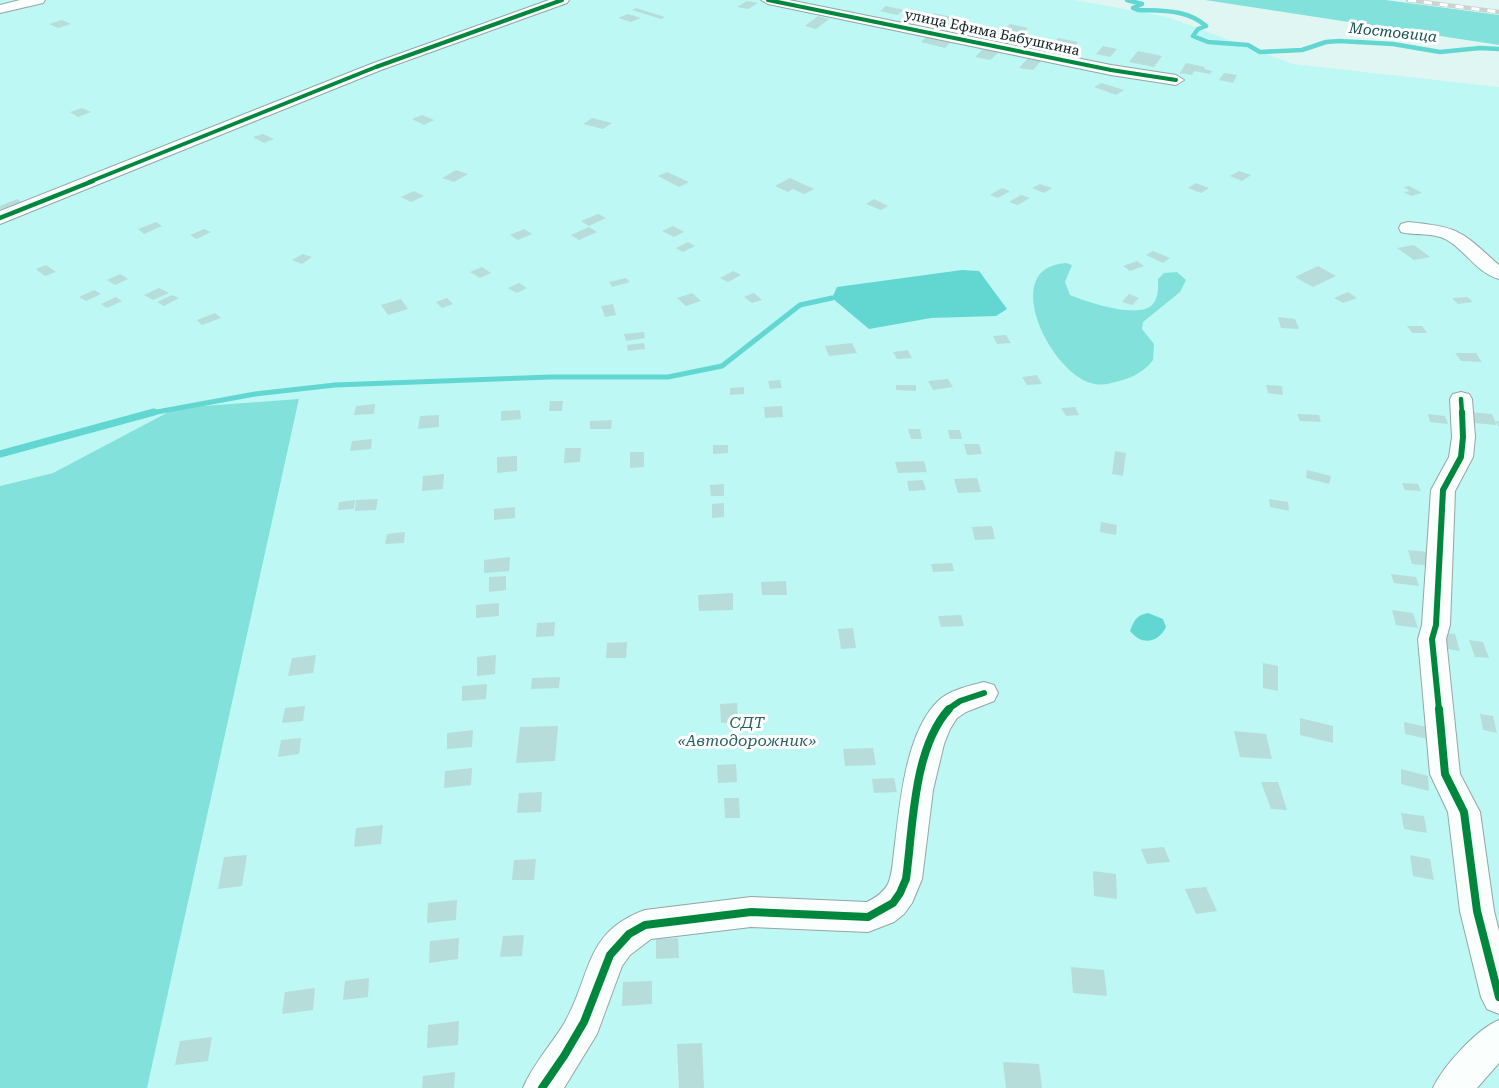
<!DOCTYPE html>
<html>
<head>
<meta charset="utf-8">
<style>
  body { margin:0 }
  canvas { display:block; background:#e0f6f3 }
</style>
</head>
<body>
<canvas width="1499" height="1088"></canvas>
<script>
const c = document.querySelector('canvas').getContext('2d');
c.lineJoin = 'round';
function paint(path, color) { c.fillStyle = color; c.fill(path, 'evenodd'); }
function stroke(path, color, width, dash) { c.strokeStyle = color; c.lineWidth = width; c.lineCap = dash ? 'butt' : 'round'; c.setLineDash(dash || []); c.stroke(path); }
function label(font, color, halo, rows, align = 'center') {
  c.font = font + ' "Roboto Serif",serif'; c.lineWidth = 6; c.setLineDash([]); c.textBaseline = 'middle'; c.strokeStyle = halo; c.fillStyle = color; for (const [text, x, y, turn = 0] of rows) {
    c.save(); c.translate(x, y); c.rotate((+turn || 0) * Math.PI / 180); c.textAlign = isNaN(turn) ? turn : align; if (halo) c.strokeText(text, 0, 0); c.fillText(text, 0, 0); c.restore();
  }
}
const green = new Path2D(`
  M0,0H1075L1168,17L1293,64L1499,87V1088H147L299,400L176,408L53,473L0,486Z`);
const forest = new Path2D(`
  M1205,0H1386L1499,15V45Z
  M1066,263L1072,265L1065,282L1070,295C1086,302 1138,319 1152,305C1159,298 1158,288 1158,279L1164,273L1177,272L1186,280L1180,292L1143,322L1142,329L1154,344L1153,360C1145,371 1132,378 1119,381C1109,384 1101,386 1091,383C1050,372 998,267 1066,263Z
  M299,399L147,1088H0V486L53,473L176,408Z`);
const water = new Path2D(`
  M962,270L979,271L1007,309L996,316L931,318L869,329L832,298L837,287Z
  M1148,613L1163,619L1166,627C1158,643 1142,646 1130,631C1134,621 1136,615 1148,613Z`);
const streamFar2 = new Path2D(`
  M1127,0L1142,4L1133,8L1138,10C1163,11 1186,9 1206,26L1198,29L1193,36L1208,42L1248,45L1260,52L1302,50L1326,42L1339,41L1393,44L1440,52L1480,48L1499,49`);
const streamFar1 = new Path2D(`
  M146,414L255,394L335,385L550,377H668L722,366L800,305L832,298`);
const stream = new Path2D(`
  M0,454L154,412`);
const building = new Path2D(`
  M747,1L758,3L748,9L737,7Z
  M886,6L904,10L897,15L880,11Z
  M636,8L665,17L661,19L632,10Z
  M933,13L953,17L943,26L923,22Z
  M628,14L641,18L631,22L618,18Z
  M818,16L829,19L816,29L805,26Z
  M62,20L71,24L58,28L49,24Z
  M1010,24L1028,28L1016,39L998,36Z
  M968,28L986,31L979,37L961,34Z
  M926,37L951,42L945,48L921,42Z
  M1058,38L1078,42L1072,49L1050,47Z
  M1103,46L1117,49L1110,57L1096,54Z
  M983,49L999,52L990,60L975,57Z
  M1138,51L1162,56L1154,67L1129,62Z
  M1029,57L1042,60L1033,70L1019,68Z
  M1186,63L1205,67L1204,69L1212,71L1210,74L1194,71L1192,75L1180,73Z
  M1224,73L1237,75L1233,83L1219,80Z
  M1101,83L1124,90L1116,95L1094,87Z
  M82,108L91,112L78,117L70,112Z
  M422,115L434,120L424,125L412,119Z
  M592,118L612,123L603,129L583,124Z
  M263,134L274,139L264,143L253,137Z
  M456,170L468,174L454,182L442,178Z
  M1239,171L1251,175L1242,181L1230,176Z
  M667,172L689,182L679,187L658,176Z
  M790,178L814,189L804,194L793,189L788,192L775,186Z
  M1196,183L1209,188L1201,193L1188,188Z
  M1040,184L1052,188L1044,193L1032,188Z
  M1409,186L1422,193L1411,196L1404,192L1410,191L1404,187Z
  M1002,188L1010,191L998,198L990,195Z
  M414,191L424,196L411,202L401,197Z
  M1021,195L1030,198L1018,205L1009,202Z
  M17,199L24,203L0,212V206Z
  M874,199L888,206L881,210L866,204Z
  M598,214L606,218L589,226L581,221Z
  M156,222L162,226L144,234L138,229Z
  M673,226L684,232L674,237L662,231Z
  M589,227L597,232L579,240L571,235Z
  M204,229L211,232L197,239L190,235Z
  M524,229L532,234L518,240L510,235Z
  M688,242L695,246L683,252L676,248Z
  M1414,245L1430,257L1414,260L1397,248Z
  M1153,251L1170,258L1163,263L1146,255Z
  M303,254L312,257L302,264L292,260Z
  M1137,261L1144,266L1130,271L1123,266Z
  M46,265L56,272L45,276L36,269Z
  M1318,266L1336,276L1313,287L1295,277Z
  M482,267L491,273L480,278L470,272Z
  M733,271L741,275L728,282L720,278Z
  M120,274L128,279L115,285L107,280Z
  M626,278L630,282L612,287L609,282Z
  M519,283L527,288L517,293L508,288Z
  M159,288L169,293L153,300L144,295Z
  M94,290L101,294L86,301L79,297Z
  M1348,292L1357,298L1343,303L1334,298Z
  M692,293L701,301L686,306L677,298Z
  M754,293L762,300L752,303L744,297Z
  M1129,294L1139,298L1132,305L1122,302Z
  M172,295L179,298L164,306L157,302Z
  M116,297L122,301L107,308L101,304Z
  M1467,297L1473,302L1458,304L1452,298Z
  M447,298L453,304L442,308L436,302Z
  M401,299L408,309L388,315L381,305Z
  M613,304L616,315L605,317L601,306Z
  M215,313L221,318L202,325L197,320Z
  M1278,317L1295,319L1299,329L1281,328Z
  M1407,326H1422L1427,333H1412Z
  M644,332L645,338L626,341L624,334Z
  M1006,335L1011,343L997,344L993,336Z
  M644,343L645,349L628,351L627,345Z
  M852,343L857,353L829,356L825,346Z
  M908,350L912,358L897,359L893,352Z
  M1455,353H1476L1482,362L1461,361Z
  M1037,375L1042,384L1027,385L1022,377Z
  M948,379L953,387L933,390L928,381Z
  M780,380L782,388L770,389L768,381Z
  M896,385H916V391L896,390Z
  M1266,385L1282,386L1283,395L1268,393Z
  M744,387V394L730,395V388Z
  M550,401H563L562,411H549Z
  M375,404L374,414L354,415L356,406Z
  M782,406L783,417L765,418L764,407Z
  M1075,407L1079,415L1066,416L1061,408Z
  M520,410L521,419L501,421V411Z
  M1470,412L1492,414L1495,421H1499V427L1495,421L1496,425L1474,423Z
  M1297,414L1319,415L1321,422L1300,421Z
  M1428,414L1445,416L1448,424L1430,422Z
  M439,415V427L418,429L420,416Z
  M612,420L611,429H590V421Z
  M908,429H920L922,439H911Z
  M948,430H960L962,439H950Z
  M372,439L371,449L350,451L352,441Z
  M964,444H979L982,454L967,455Z
  M713,445H728V453L713,454Z
  M565,448H581L580,462L564,463Z
  M1115,451L1126,453L1123,476L1112,474Z
  M630,452H644V467L630,468Z
  M517,456V471L497,473V457Z
  M924,461L927,472L898,473L895,462Z
  M1307,470L1331,476L1329,484L1306,478Z
  M444,474L443,489L422,491L423,476Z
  M977,478L981,492L958,493L954,479Z
  M923,480L926,490L909,491L907,481Z
  M1402,483L1418,484L1421,491L1405,490Z
  M724,484V496H711L710,485Z
  M378,499L376,510L355,511L356,500Z
  M1269,499L1288,502L1289,511L1270,507Z
  M355,500L354,509L338,510L339,502Z
  M724,503V517L712,518V504Z
  M515,507V518L494,520V509Z
  M1101,522L1117,525L1116,535L1100,532Z
  M992,526L995,539L975,540L972,527Z
  M405,532L404,543L385,544L387,534Z
  M1408,550L1429,552L1433,566L1412,564Z
  M510,557L509,571L484,573V560Z
  M952,563L954,571L933,572L931,564Z
  M1391,574L1416,577L1419,586L1394,583Z
  M506,576V590L489,592V577Z
  M786,581L787,595H762L761,582Z
  M733,593V610L699,611L698,595Z
  M499,603V616L476,618V605Z
  M1392,610L1413,613L1418,628L1396,625Z
  M961,615L964,626L941,627L938,616Z
  M555,622L554,636L536,637L537,623Z
  M853,628L856,648L841,649L838,629Z
  M1442,633L1455,634L1460,651L1448,649Z
  M1469,640L1483,642L1489,658L1475,657Z
  M627,642L626,658H606L607,643Z
  M316,655L313,673L288,676L292,658Z
  M496,655L495,674L477,676V657Z
  M1263,663L1278,666V691L1263,688Z
  M560,677L559,688L531,689L532,678Z
  M487,684L486,699L462,701V686Z
  M737,703L738,722L721,723L720,704Z
  M305,706L303,721L282,723L285,708Z
  M1480,714L1493,716L1497,733L1483,730Z
  M1300,718L1333,726V743L1300,735Z
  M1404,722L1427,727L1428,739L1405,734Z
  M558,726L555,761L516,763L520,727Z
  M473,730L472,747L447,749V733Z
  M1234,731L1266,734L1272,759L1240,757Z
  M301,738L299,754L278,757L281,740Z
  M873,748L876,765L845,766L843,749Z
  M736,764L737,782L718,783L717,765Z
  M472,768L471,785L444,788L445,771Z
  M1401,769L1428,776L1429,791L1401,784Z
  M894,778L897,792L874,793L872,779Z
  M1261,782H1278L1287,810L1271,809Z
  M542,792L541,812L517,813L519,793Z
  M724,798H739L740,818H725Z
  M1401,813L1424,816L1427,833L1404,829Z
  M383,825L381,844L354,847L356,828Z
  M1164,847L1170,862L1147,864L1141,849Z
  M247,855L242,886L218,889L224,857Z
  M1410,855L1430,859L1434,880L1413,876Z
  M536,859L534,880H512L514,860Z
  M1093,871L1116,874L1117,899L1094,896Z
  M1206,887L1217,911L1196,914L1185,889Z
  M457,900L456,920L427,923L428,903Z
  M524,935L522,956L500,957L503,936Z
  M459,938L458,959L429,963L430,941Z
  M678,938L679,958L656,959V939Z
  M1071,967L1104,970L1107,996L1073,993Z
  M369,978L368,997L343,1000L345,981Z
  M652,981V1004L622,1006L623,982Z
  M315,988L313,1010L282,1014L285,992Z
  M459,1021L458,1045L427,1048L428,1025Z
  M212,1037L208,1061L175,1065L180,1041Z
  M702,1043L704,1088H679L677,1044Z
  M1003,1062L1039,1064L1042,1088H1006Z
  M455,1072L454,1088H422L423,1076Z`);
const street = new Path2D(`
  M20,0H45L43,3L0,13V5Z
  M549,0H569L567,3L381,70L0,224V211L371,64Z
  M761,0H789L1111,65L1176,75L1184,80L1176,85L1111,75L768,4Z
  M1408,222C1460,227 1461,231 1499,265V279C1477,273 1466,251 1447,240C1434,232 1416,236 1401,232L1399,228L1401,224Z
  M1461,392L1469,394L1472,399L1475,437L1473,457L1455,491L1450,625L1446,639L1460,774L1480,812L1494,911L1499,931V1014L1487,1009L1481,997L1460,911L1448,812L1430,774L1418,639L1422,625L1431,490L1449,457L1452,437L1450,399L1453,394Z
  M984,682L994,685L998,693L994,701L966,712L957,718L950,729L944,744L933,790L922,879L912,903L904,914L894,922L868,932L751,927L651,939L630,955L622,966L597,1034L564,1088H523C533,1064 552,1044 565,1022C592,974 584,932 645,910L751,897L867,902C875,898 883,893 888,884C893,873 893,856 895,844C900,802 906,732 938,701C949,690 969,686 984,682Z
  M1499,1020V1063L1477,1088H1433C1443,1066 1477,1029 1499,1020Z`);
const rail = new Path2D(`
  M1408,0L1499,12`);
const cyclewayFar3 = new Path2D(`
  M768,0L1111,70L1176,80
  M89,182L376,67L562,0`);
const cyclewayFar2 = new Path2D(`
  M0,218L93,181
  M1461,399L1462,414`);
const cyclewayFar1 = new Path2D(`
  M947,710L960,701L984,693
  M1439,710L1432,639L1436,625L1443,490L1461,457L1463,437L1462,412`);
const cycleway = new Path2D(`
  M1439,709L1445,774L1464,812L1477,911L1499,997
  M542,1088L564,1056L584,1022L610,955L629,934L645,925L751,912L868,917L893,903L900,893L906,879C913,828 913,748 949,709`);
const farStreetnames = [
  ["улица Ефима Бабушкина",992,33,12]
];
const farWaternames = [
  ["Мостовица",1393,33,6]
];
const parkNames = [
  ["СДТ",747,723],
  ["«Автодорожник»",747,741]
];
paint(green, '#bdf8f4');
paint(forest, '#83e1db');
paint(water, '#62d7d1');
stroke(streamFar2, '#62d7d1', 4.5);
stroke(streamFar1, '#62d7d1', 5);
stroke(stream, '#62d7d1', 7);
paint(building, '#b7ddda');
stroke(street, '#94a6a4', 2);
paint(street, '#fafefd');
stroke(rail, '#ccd2d2', 4.5);
stroke(rail, '#fff', 3, [8]);
stroke(cyclewayFar3, '#00873e', 4);
stroke(cyclewayFar2, '#00873e', 4.5);
stroke(cyclewayFar1, '#00873e', 6);
stroke(cycleway, '#00873e', 8);
label('14px', '#0b1d1c', '#fff', farStreetnames);
label('italic 15px', '#13514e', '#fff', farWaternames);
label('italic 16px', '#27625e', '#fff', parkNames);
</script>
</body>
</html>
